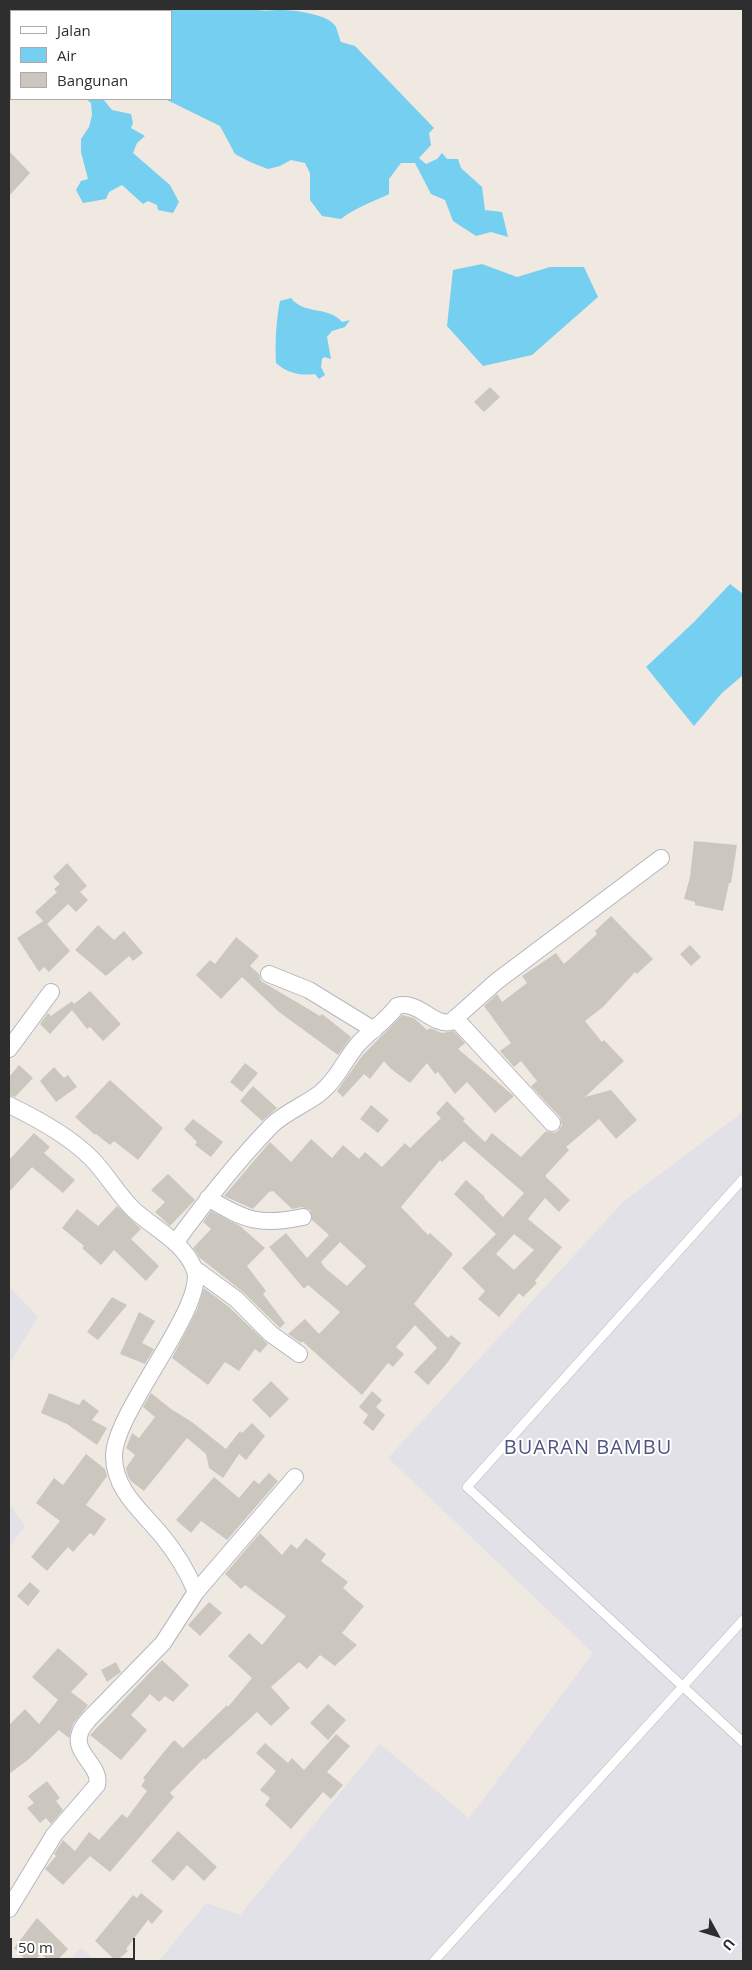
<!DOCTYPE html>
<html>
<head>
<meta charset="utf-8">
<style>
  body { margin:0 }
  #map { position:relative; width:752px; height:1970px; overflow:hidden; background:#efe9e1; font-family:"Open Sans",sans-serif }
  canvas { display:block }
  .frame { position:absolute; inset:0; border:10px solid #2e2e2e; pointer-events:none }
  .legend { position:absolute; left:10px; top:10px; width:162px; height:90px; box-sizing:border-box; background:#fff; border:1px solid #ababab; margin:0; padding:6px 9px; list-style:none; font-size:15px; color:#2e2e2e }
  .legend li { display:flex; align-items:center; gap:10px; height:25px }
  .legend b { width:25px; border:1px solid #ababab }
  .north { position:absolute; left:692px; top:1910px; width:50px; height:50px; -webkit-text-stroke:4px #fff; paint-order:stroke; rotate:129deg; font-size:14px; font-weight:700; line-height:20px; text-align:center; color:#2e2e2e }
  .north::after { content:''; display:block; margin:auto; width:18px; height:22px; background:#2e2e2e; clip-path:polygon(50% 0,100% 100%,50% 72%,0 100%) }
  .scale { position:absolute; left:10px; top:1938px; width:125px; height:22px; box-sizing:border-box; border:2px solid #2e2e2e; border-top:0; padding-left:6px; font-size:15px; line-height:18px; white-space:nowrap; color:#2e2e2e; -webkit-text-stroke:4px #fff; paint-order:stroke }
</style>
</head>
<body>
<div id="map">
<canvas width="752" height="1970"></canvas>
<div class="frame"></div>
<ul class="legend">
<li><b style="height:6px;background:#fff"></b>Jalan</li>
<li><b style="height:14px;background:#75cff0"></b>Air</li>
<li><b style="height:14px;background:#cbc7bf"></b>Bangunan</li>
</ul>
<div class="north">U</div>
<div class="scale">50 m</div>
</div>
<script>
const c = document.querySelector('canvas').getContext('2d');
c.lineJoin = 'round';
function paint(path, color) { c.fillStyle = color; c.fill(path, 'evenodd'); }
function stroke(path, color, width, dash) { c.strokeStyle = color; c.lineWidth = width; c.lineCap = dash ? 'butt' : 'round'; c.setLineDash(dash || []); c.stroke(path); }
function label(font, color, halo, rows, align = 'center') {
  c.font = font + ' "Open Sans",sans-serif'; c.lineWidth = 4; c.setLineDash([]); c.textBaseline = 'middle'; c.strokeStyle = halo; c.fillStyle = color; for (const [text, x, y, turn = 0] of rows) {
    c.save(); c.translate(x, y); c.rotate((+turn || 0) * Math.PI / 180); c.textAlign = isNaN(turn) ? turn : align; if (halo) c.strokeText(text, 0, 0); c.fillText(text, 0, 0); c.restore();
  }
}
const industrial = new Path2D(`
  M743,1112V1961H159L206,1903L240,1915L380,1744L469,1818L593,1653L388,1458L624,1201Z
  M9,1286L38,1317L9,1364Z
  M9,1503L25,1526L9,1548Z
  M81,1948L96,1961H68Z`);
const water = new Path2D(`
  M146,9H254C264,12 271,10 281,10C294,10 329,14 336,27C338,32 339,38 341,42L355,46L434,128L429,133L431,145L419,158L426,164L437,159L442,153L447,159H458L461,168L482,187L485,210L502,212L508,237L491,232L476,236L453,221L445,200L431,194L415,163H401L389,179V194C373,202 356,207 341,219L322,216L310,200V173L305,163L291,160L280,166L268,169L250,162L235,154L220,126L167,100L171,99V11H146Z
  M86,99H103L112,110L131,114L133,123L131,128L145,136L137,143L133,153L170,185L179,202L173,213L158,210L157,205L148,201L143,204L122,185L109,192L106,199L83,203L76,190L81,181L88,179L81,152V139L89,127L92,115L91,103Z
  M482,264L517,277L550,267H584L598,297L532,355L483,366L447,326L453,270Z
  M291,298C304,315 329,306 342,322L350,320L345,327L332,331L327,337L331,359L324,357L322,359L321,367L325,375L319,379L315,374C300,376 287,373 276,363C275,343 276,321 280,301Z
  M730,584L743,594V675L722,693L694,726L646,667L694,622Z`);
const building = new Path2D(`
  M9,151L30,173L9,196Z
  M490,387L500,397L484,412L474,402Z
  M694,841L737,845L731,883H729L723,911L695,905V902L684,899L690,877Z
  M67,863L87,886L80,892L88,900L76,912L68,904L47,924L70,951L49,972L44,967L39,972L17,938L43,921L35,912L57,892L54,889L60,884L53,877Z
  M611,916L653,959L637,974L635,972L603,1007L585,1021L602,1042L604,1040L624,1061L585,1097L611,1090L637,1120L616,1139L599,1119L566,1147L569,1150L545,1176L570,1200L559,1212L545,1198L528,1219L562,1247L535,1281L537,1283L523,1297L519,1293L499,1317L478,1299L485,1291L462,1268L496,1234L454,1194L466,1180L485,1197L484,1198L503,1217L524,1193L464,1141L442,1162L440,1160L401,1207L428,1235L430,1233L453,1254L414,1304L448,1338L451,1335L461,1343L448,1362L428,1385L414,1372L437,1348L415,1325L396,1347L404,1354L393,1367L388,1363L362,1395L302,1341L301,1343L288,1334L305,1319L319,1334L340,1312L308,1285L304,1289L269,1247L286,1233L307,1258L329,1235L312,1220L310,1210L302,1207L292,1209L273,1191L269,1192L253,1209L224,1196L270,1142L291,1162L311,1139L332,1158L343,1145L359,1159L365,1152L382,1167L405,1143L410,1148L441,1118L436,1113L447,1101L465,1119L463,1121L485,1142L492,1133L521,1157L546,1131L554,1133L558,1131L562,1125L560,1117L531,1086L537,1081L521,1061L514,1067L500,1051L511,1043L484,1006L497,994L502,1002L527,983L522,976L556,953L564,964L597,934L595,931ZM514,1234L534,1250L514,1270L496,1254ZM340,1242L366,1266L347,1286L325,1268L321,1262Z
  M98,925L114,940L124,931L143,953L133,961L129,956L106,976L75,950Z
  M236,937L259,956L250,966L259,974L261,981L320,1016L322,1014L351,1037L338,1055L279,1012L242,977L221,999L196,975L210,960L215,964Z
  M690,945L701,957L691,966L680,954Z
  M90,991L121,1024L103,1041L90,1027L87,1029L72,1010L50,1034L40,1024L48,1013L51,1016L72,1001L74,1004Z
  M402,1015L414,1018L427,1030L430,1028L442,1033L454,1031L465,1043L458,1049L514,1096L495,1113L467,1082L455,1094L438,1072L435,1074L427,1063L410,1083L391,1069L384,1061L370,1079L364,1074L343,1097L337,1091L362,1056Z
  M245,1063L258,1073L242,1092L230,1082Z
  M19,1065L33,1078L15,1097L9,1095V1077Z
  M54,1067L64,1078L68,1075L77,1087L56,1102L40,1081Z
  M110,1080L163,1128L138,1160L114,1141L110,1145L96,1134L95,1135L75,1117Z
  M253,1086L277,1108L262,1121L240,1101Z
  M371,1105L389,1120L378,1133L360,1119Z
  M193,1119L223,1142L211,1157L195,1145L197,1142L184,1129Z
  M34,1133L50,1147L44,1153L75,1180L63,1193L32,1167L9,1192V1160Z
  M168,1174L195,1200L170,1226L155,1212L165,1202L151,1190Z
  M117,1206L141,1229L131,1239L159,1266L146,1281L114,1250L101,1265L82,1248L84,1246L62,1228L77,1209L98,1226Z
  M211,1211L240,1226L265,1248L247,1266L266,1291L263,1294L285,1323L280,1328L243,1292L200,1258L193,1248L211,1229L203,1222Z
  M204,1288L229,1307L268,1344L260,1353L255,1349L239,1371L225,1362L208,1385L172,1358L197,1310Z
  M112,1297L127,1305L98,1340L87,1332Z
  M139,1312L155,1321L142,1343L154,1349L145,1364L120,1354Z
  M271,1381L289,1399L270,1418L252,1400Z
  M372,1391L382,1400L376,1407L385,1415L373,1431L363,1423L368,1415L359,1407Z
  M49,1393L79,1405L83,1399L99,1411L92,1420L107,1428L97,1445L67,1424L41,1413Z
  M151,1393L171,1409L192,1422L226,1449L240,1431L242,1433L252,1423L265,1436L246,1460L239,1454L223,1478L209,1468L206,1454L187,1438L144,1491L131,1481L128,1476L126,1468L135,1455L126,1448L132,1433L139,1438L155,1417L143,1407Z
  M86,1454L105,1469L107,1476L86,1505L106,1519L94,1536L90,1533L73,1552L68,1547L47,1571L31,1557L60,1521L36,1503L54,1478L63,1485Z
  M269,1473L278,1481L227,1540L201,1521L191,1533L176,1520L214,1477L239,1498L254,1480L259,1484Z
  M260,1533L282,1555L291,1544L297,1549L306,1538L326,1554L321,1561L348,1582L343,1588L364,1606L342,1633L357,1645L335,1666L320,1655L307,1669L299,1662L271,1687L290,1708L271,1726L257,1712L205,1760L204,1758L170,1793L174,1797L110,1872L90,1856L63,1885L45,1869L56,1856L54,1854L63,1840L75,1851L89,1832L99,1840L122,1814L127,1818L147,1791L141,1786L145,1780L143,1778L163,1753L174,1740L183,1748L227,1705L228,1707L252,1678L228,1656L249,1633L262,1645L286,1616L245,1585L241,1589L225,1574Z
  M30,1582L40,1591L28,1606L17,1596Z
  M209,1602L222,1613L200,1636L188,1625Z
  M58,1648L88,1674L71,1692L88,1705L73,1724L69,1738L59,1730L29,1759L9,1774V1725L25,1709L39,1724L58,1700L32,1677Z
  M162,1660L189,1685L173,1702L165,1696L159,1702L150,1694L131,1715L147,1730L121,1760L90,1735Z
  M116,1662L121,1672L107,1682L101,1670Z
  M328,1704L346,1720L328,1740L310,1723Z
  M336,1734L350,1746L327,1772L343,1785L331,1799L323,1792L291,1829L265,1805L270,1798L260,1790L276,1771L256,1753L265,1743L288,1763L292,1758L304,1770Z
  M47,1781L60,1798L56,1801L63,1810L51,1824L46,1818L40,1823L27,1808L34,1803L28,1796Z
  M178,1831L217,1867L204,1881L187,1865L173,1881L151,1861Z
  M141,1893L163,1911L152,1924L148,1920L126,1949L128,1951L116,1961L95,1941L133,1895L137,1898Z
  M37,1918L68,1949L57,1961H50L41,1954L33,1961H27L14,1948Z`);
const lane = new Path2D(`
  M743,1179L467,1487L743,1742
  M434,1961L743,1620`);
const street = new Path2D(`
  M37,11L41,9
  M9,31L11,28
  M269,974L309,990L374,1030
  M455,1018L552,1123
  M9,1049L51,992
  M9,1105C36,1118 70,1137 91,1158C106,1173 117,1193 132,1208C152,1228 182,1240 194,1268C210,1303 114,1411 114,1456C114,1491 143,1512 163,1537C176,1553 188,1573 196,1592L163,1643L89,1719C86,1723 81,1728 80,1733C72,1753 102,1766 97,1785L54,1835L9,1909
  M208,1198C246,1221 260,1226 303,1217
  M175,1243C205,1202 236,1162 272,1125C286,1112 304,1105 319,1094C337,1080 344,1060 359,1043C371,1030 386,1021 397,1006C419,1000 432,1026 451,1022L497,981L661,858
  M195,1269L236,1299L271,1334L299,1354
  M196,1592L295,1477`);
const quarterNames = [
  ["BUARAN BAMBU",588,1448]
];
paint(industrial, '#e3e1e8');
paint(water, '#75cff0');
paint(building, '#cbc7bf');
stroke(lane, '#b4b7c1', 10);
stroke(street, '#b4b7c1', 18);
stroke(lane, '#fff', 9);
stroke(street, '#fff', 16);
c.letterSpacing = '1px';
label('20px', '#4d5680', '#fff', quarterNames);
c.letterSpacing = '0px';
</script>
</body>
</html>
